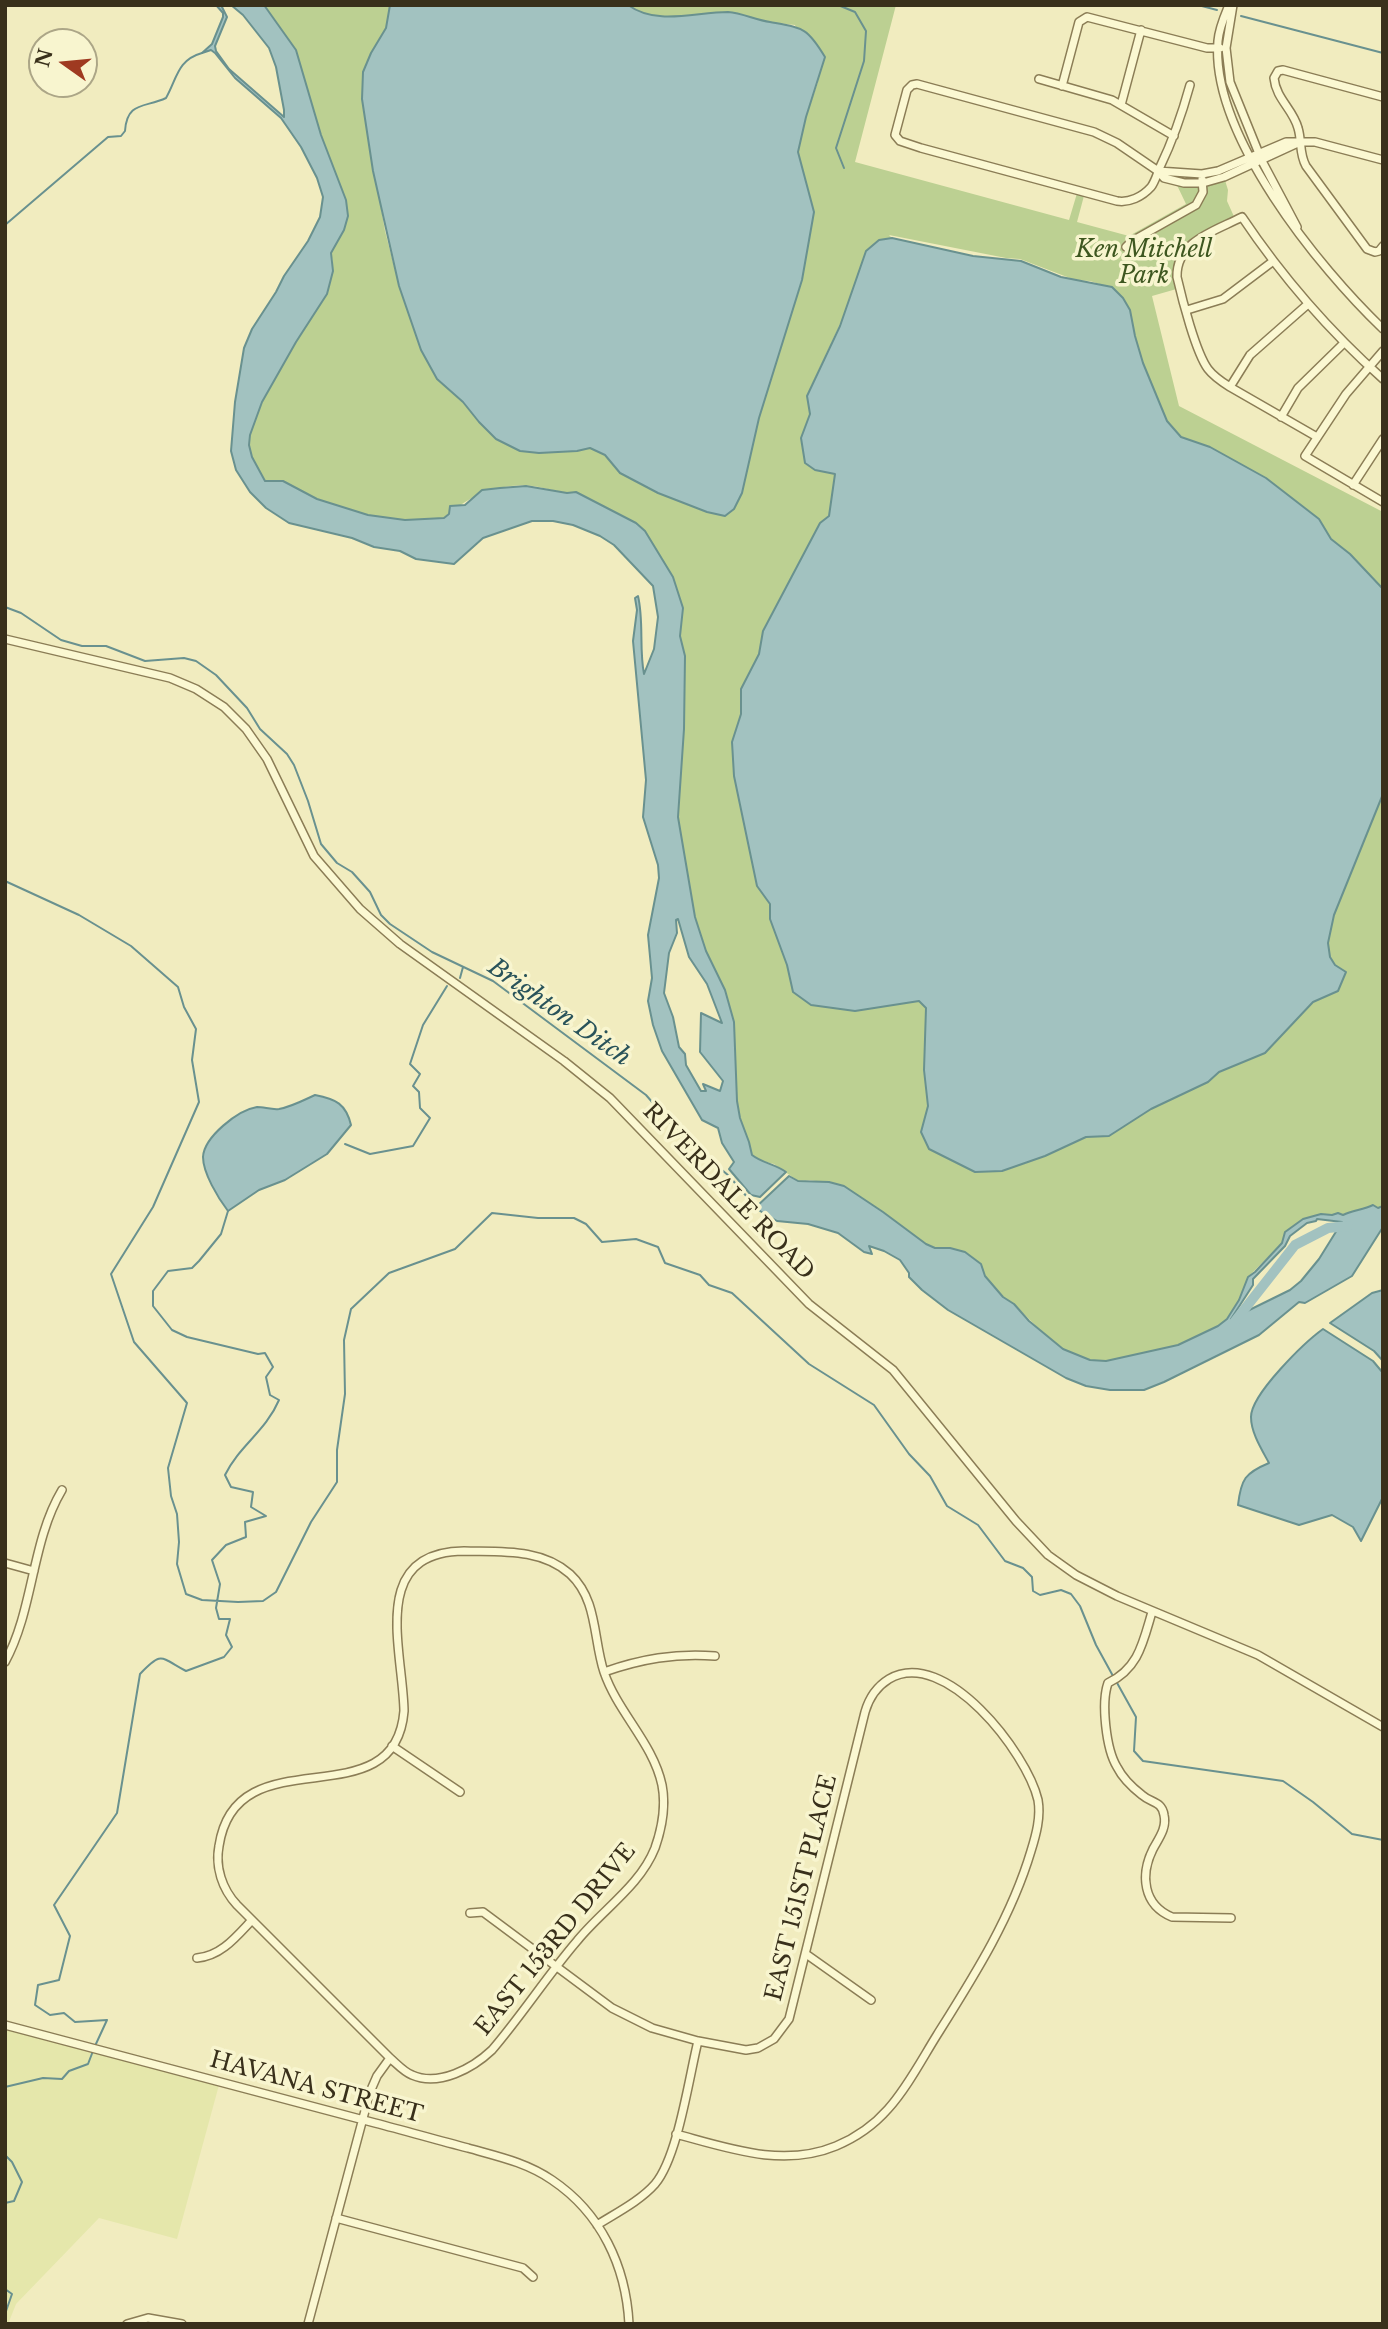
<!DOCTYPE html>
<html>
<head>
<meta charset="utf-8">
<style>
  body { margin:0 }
  #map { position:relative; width:1388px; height:2329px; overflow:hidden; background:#f1ecbf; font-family:"Libre Baskerville",serif }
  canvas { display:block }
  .frame { position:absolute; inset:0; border:7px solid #39301b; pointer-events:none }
  .north { position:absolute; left:28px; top:28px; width:70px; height:70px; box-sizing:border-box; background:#f8f5cf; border:2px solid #aca687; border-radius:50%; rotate:285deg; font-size:19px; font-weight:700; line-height:28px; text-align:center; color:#39301b }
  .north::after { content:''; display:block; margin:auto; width:24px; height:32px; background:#9f3a21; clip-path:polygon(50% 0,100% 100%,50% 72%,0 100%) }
</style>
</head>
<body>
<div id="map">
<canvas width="1388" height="2329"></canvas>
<div class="frame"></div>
<div class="north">N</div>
</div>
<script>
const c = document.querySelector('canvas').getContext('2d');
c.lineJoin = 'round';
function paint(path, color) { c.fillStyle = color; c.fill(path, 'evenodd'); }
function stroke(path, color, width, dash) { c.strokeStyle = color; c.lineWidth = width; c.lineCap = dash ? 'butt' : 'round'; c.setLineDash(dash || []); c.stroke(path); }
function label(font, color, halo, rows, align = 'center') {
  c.font = font + ' "Libre Baskerville",serif'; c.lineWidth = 7; c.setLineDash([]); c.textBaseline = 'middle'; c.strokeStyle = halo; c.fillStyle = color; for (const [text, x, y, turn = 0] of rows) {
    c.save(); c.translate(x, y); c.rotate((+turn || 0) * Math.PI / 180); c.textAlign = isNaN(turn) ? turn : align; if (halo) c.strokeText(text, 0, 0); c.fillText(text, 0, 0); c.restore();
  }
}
const farmland = new Path2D(`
  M5,2025L219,2085L177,2239L99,2218L16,2304L8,2324H5Z`);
const green = new Path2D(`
  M264,5H390L386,28L371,53L363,72L362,99L385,231L399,286L421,349L437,379L463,402L479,422L496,439L577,451L590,448L605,455L618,471L707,512L724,516L734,509L742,493L759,418L802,280L814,212L798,152L806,117L818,82L795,25L768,22L731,12L662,17L637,12L628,5H896L855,162L1069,220L1078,190L1085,192L1077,222L1129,236L1186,204L1175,181L1184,183L1224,177L1228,190L1227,201L1236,221L1195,241L1180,258V288L1152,296L1179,406L1383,512V589L1350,554L1331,539L1319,519L1210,448L1181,437L1167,421L1143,363L1135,336L1130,310L1112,288L1090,281L1075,280L1020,259L1006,258L889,235L892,238L879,240L807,395L810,414L801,438L805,463L815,470L835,474L829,516L820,523L763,630L759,654L741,689V714L732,742L757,886L770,904V919L787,965L793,992L855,1011L919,1001L926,1008L924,1070L928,1106L921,1132L1024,1164L1086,1137L1109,1136L1151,1109L1208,1082L1219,1072L1265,1053L1313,1002L1338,991L1335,965L1330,957L1328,943L1334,915L1383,794V1206L1378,1209L1373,1205L1362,1211L1301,1221L1285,1232L1282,1243L1248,1277L1239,1300L1227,1319L1218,1326L1178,1345L1106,1361L1090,1360L1063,1349L1044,1334L1014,1304L1003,1297L993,1286L985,1276L981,1264L950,1248H935L925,1244L883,1212L844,1186L810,1180L798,1181L774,1164L758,1160L752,1155L749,1142L740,1118L737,1101L735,1085L736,1053L730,1006L706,951L695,917L678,817L684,729L685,656L680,636L683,608L673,577L645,531L636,523L576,492C562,494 547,488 533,486C499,482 467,497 444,518L405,520L368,515L317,499L283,481H265L252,457L249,445L250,435L262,402L296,342L327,294L333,263L331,252L346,200L321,135L296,50Z`);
const water = new Path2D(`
  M216,5H221L227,17L215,46L216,51L229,69L284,117V110L276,67L269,48L243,15L231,5H264L296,50L321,135L346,200L348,216L344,230L331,253L333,271L327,294L296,342L262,402L250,435L249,445L252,457L265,481H283L317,499L368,515L405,520L444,518L449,514L450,506L465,505L482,490L500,488L526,486L567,493L576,492L636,523L645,531L673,577L683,608L680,636L685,656L684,729L678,817L695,917L706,951L725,990L734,1022L737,1101L740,1118L749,1142L752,1155C762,1163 775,1164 786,1172L760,1197L751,1195L729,1169L734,1162L722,1143L718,1128L702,1120L662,1051L653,1025L648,1001L652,978L648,935L659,878L658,865L643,817L646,780L633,641L637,610L635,598L638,596C644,621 639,649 644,674L654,649L658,617L653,586L614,545L600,536L573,525L553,521H532L483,538L454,564L416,559L400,551L374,547L352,538L289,523L266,508L250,492L236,470L231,451L235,402L244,348L252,329L276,292L284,276L308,241L320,217L323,197L317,178L301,147L281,118L235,78L215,53L211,50L202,53L212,44L223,17V13ZM678,919L689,957L707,984L722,1023L701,1013L700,1052L723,1081L720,1091L703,1084L706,1091H701L686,1065L685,1054L679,1047L673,1017L664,993L669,953L677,933L676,920Z
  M390,5H628C657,26 695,12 728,12C742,13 756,20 770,22C803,28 807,27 825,57L806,117L798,152L814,212L802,280L759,418L742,493L734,509L725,516L707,512L658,493L620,473L605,455L590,448L577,451L539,453L520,451L496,439L479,422L463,402L437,379L421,350L399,286L373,171L362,99L363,72L371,53L386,28Z
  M892,238L973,256L1021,261L1061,277L1112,287L1123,298L1130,310L1135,336L1143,363L1167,421L1181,437L1210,447L1266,478L1319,519L1331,539L1350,554L1383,589V794L1334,915L1328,943L1330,957L1335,965L1346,972L1338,991L1313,1002L1265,1053L1219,1072L1208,1082L1151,1109L1109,1136L1086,1137L1045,1156L1002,1171L975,1172L929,1149L921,1132L928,1106L924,1070L926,1008L919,1001L855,1011L811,1005L793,992L787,965L770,919V904L757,886L734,776L732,742L741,714V689L759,654L763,631L820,523L829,516L835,474L815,470L805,463L801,438L810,414L807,396L840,326L866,251L879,240Z
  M315,1095C336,1099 346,1104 351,1125L327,1154L285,1180L259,1190L228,1211C218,1198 203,1173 203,1157C204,1137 238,1110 257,1107C264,1107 272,1110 279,1109C291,1107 304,1100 315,1095Z
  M789,1176L798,1181L829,1182L844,1186L883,1212L926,1244L935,1248H950L965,1252L981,1264L985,1276L1003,1297L1014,1304L1029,1321L1063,1349L1090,1360L1106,1361L1178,1345L1218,1326L1227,1319L1239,1300L1248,1277L1255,1272L1282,1243L1285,1232L1303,1219L1321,1214L1332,1215L1338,1213L1343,1215C1353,1210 1363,1210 1373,1205L1378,1208L1383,1206V1227L1352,1276L1305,1303L1299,1302L1259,1335L1164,1382L1144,1390H1110L1086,1386L1066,1378L948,1310L922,1290L909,1277V1273L900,1260L884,1251L869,1246L872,1254L864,1252L838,1233L808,1224L777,1221L755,1208ZM1317,1219L1342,1222L1319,1259L1301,1281L1290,1290L1231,1319L1253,1285V1279L1285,1246L1290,1236L1307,1223L1316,1221Z
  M1383,1290V1361L1374,1351L1330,1323L1372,1293Z
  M1323,1329L1373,1361L1383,1373V1497L1361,1541L1353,1527L1332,1515L1299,1525L1238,1505C1241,1479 1245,1473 1269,1463C1262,1450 1251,1433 1251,1417C1251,1394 1305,1342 1323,1329Z`);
const stream = new Path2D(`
  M838,5L855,12L866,31L864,61L836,148L844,168
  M1198,5L1217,10
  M1241,16L1383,53
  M5,225L108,137L121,136L125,131C127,101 145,108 166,98C177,79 177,60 202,53
  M5,607L21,613L61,640L82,646H106L145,661L184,658L196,661L216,675L247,708L260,729L287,754L294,765L308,801L321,844L337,863L352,872L370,892L381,915L390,924L432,952L493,981L646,1095L679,1133L729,1176L754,1205L758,1207
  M5,881L79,915L131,946L178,987L184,1007L196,1029L192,1060L199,1102L153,1207L111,1274L134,1342L187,1403L168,1468L171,1496L177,1514L179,1542L177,1564L186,1594L202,1600L238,1602L263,1601L276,1592L311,1522L337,1482V1450L345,1394L344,1340L351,1309L389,1273L455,1249L492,1213L538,1218H574L586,1224L602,1242L636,1239L658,1247L665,1263L700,1275L709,1285L732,1293L809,1364L874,1405L909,1454L930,1476L947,1506L978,1525L1005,1561L1023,1568L1032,1577L1033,1591L1040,1595L1061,1590L1071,1594L1080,1606L1096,1645L1113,1676
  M460,978L463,967
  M345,1144L370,1154L413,1146L430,1118L420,1108L419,1092L413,1086L420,1074L410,1064L423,1025L447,986
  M1116,1681L1136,1717L1134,1751L1143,1761L1283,1781L1313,1802L1352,1834L1383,1840
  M95,2046L107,2020L75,2022L64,2013L50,2015L35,2005L38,1985L59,1980L70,1936L54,1905L117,1813L140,1674C162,1651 160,1657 186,1671L224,1657L232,1647L226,1635L230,1619H219L216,1608L220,1584L212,1560L226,1545L246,1537L245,1522L266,1516L251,1507L253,1492L231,1487L225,1475C239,1446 266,1431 279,1400L270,1395L266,1377L273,1367L265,1353L258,1354L187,1337L172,1330L153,1306V1291L168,1271L192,1268L199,1261L221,1234L228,1211
  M5,2087L43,2078L62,2079L69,2071L88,2064L93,2051
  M5,2155L12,2162L22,2182L14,2201L5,2203
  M5,2289L12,2294L5,2314`);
const river = new Path2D(`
  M1232,1325L1295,1245L1328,1228L1348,1226`);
const minor = new Path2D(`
  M1229,5C1224,17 1219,28 1218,41C1210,134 1319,268 1383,329
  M1233,5L1226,48L1230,82L1262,161L1297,227
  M1039,79L1112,100L1174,136
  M1190,85C1182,114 1173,140 1160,167C1157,174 1155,182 1151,187C1142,197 1129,203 1117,201L921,148L900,141L895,135L907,90L912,85L917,84L1094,132L1117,143L1158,171L1164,178L1184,183H1203L1224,177L1300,142
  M1062,86L1079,22L1087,17L1207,48H1220
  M1383,97L1283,70L1278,71L1274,78C1276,99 1293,109 1298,128C1302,141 1299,154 1306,166L1367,249L1375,252L1379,251L1383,246
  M1121,105L1141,30
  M1158,171L1202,174L1218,171L1286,142H1315L1383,160
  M1126,247L1132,241L1196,205L1203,192L1202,179
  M1187,310L1223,299L1272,262
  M1383,351L1346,394L1305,456L1383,502
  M1230,387L1250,355L1308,304
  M1281,417L1298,388L1344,343
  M1317,437L1230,387C1222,382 1214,377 1208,369C1196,353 1182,299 1177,277C1176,241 1215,231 1242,217C1283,278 1328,330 1383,379
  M1353,485L1383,439
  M5,639L170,678L196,689L224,707L246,729L267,759L314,856L360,909L400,944L564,1061L610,1098L809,1304L893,1370L1016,1521L1048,1555L1076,1575L1117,1596L1258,1655L1383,1727
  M464,1551C500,1552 541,1548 570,1574C598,1600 593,1639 604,1672C618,1713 653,1743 662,1785C666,1806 662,1828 655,1848C640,1886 602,1910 577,1941C547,1976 522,2015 492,2050C473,2068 439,2087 412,2075C404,2072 397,2064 390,2058L237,1905C222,1889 215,1867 219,1846C236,1732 395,1823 404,1711C403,1650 368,1552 464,1551Z
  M5,1563L34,1571
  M1152,1612C1143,1642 1139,1668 1108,1683C1101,1703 1106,1749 1117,1767C1122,1777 1133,1788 1142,1795C1151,1803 1162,1801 1164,1815C1167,1828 1159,1838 1153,1849C1140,1875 1143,1905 1172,1917L1231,1918
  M5,1662C34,1609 31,1542 62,1490
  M604,1672C641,1659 675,1653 715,1656
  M392,1746L460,1792
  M470,1913L483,1912L612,2008L652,2028L698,2041L746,2050L758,2048L774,2039L789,2019L865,1712C869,1698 876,1687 889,1679C945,1646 1027,1753 1038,1800C1041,1817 1036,1835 1031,1851C1011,1918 974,1976 937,2035C922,2059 907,2088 888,2109C874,2125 855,2138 836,2146C783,2168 728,2148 676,2134
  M806,1954L871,2000
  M197,1958C221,1956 236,1937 252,1920
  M5,2025C129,2058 252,2091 375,2123C406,2131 437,2140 468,2148C496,2156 526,2162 552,2180C601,2213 626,2266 629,2324
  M336,2218L523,2268L533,2277
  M597,2225C616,2213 640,2201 655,2184C678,2157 689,2077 698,2041
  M127,2324L148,2318L182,2324
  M308,2324L370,2092L377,2076L390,2058`);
const parkNames = [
  ["Ken Mitchell",1144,251],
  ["Park",1144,277]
];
const streetNames = [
  ["RIVERDALE ROAD",728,1192,46],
  ["EAST 151ST PLACE",802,1888,-76],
  ["EAST 153RD DRIVE",556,1940,-51],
  ["HAVANA STREET",316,2088,15]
];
const waterNames = [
  ["Brighton Ditch",559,1013,35]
];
paint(farmland, '#e5e7ab');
paint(green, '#bcd092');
paint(water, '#a2c2c0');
stroke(water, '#69918f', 2);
stroke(stream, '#69918f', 2);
stroke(river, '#a2c2c0', 10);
stroke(minor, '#8b7d56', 10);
stroke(minor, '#fbf8d2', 7);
label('italic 23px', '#3e5720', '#f8f5cf', parkNames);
label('23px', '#39301b', '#f8f5cf', streetNames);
label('italic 24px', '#29535a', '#f8f5cf', waterNames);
</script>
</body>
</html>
